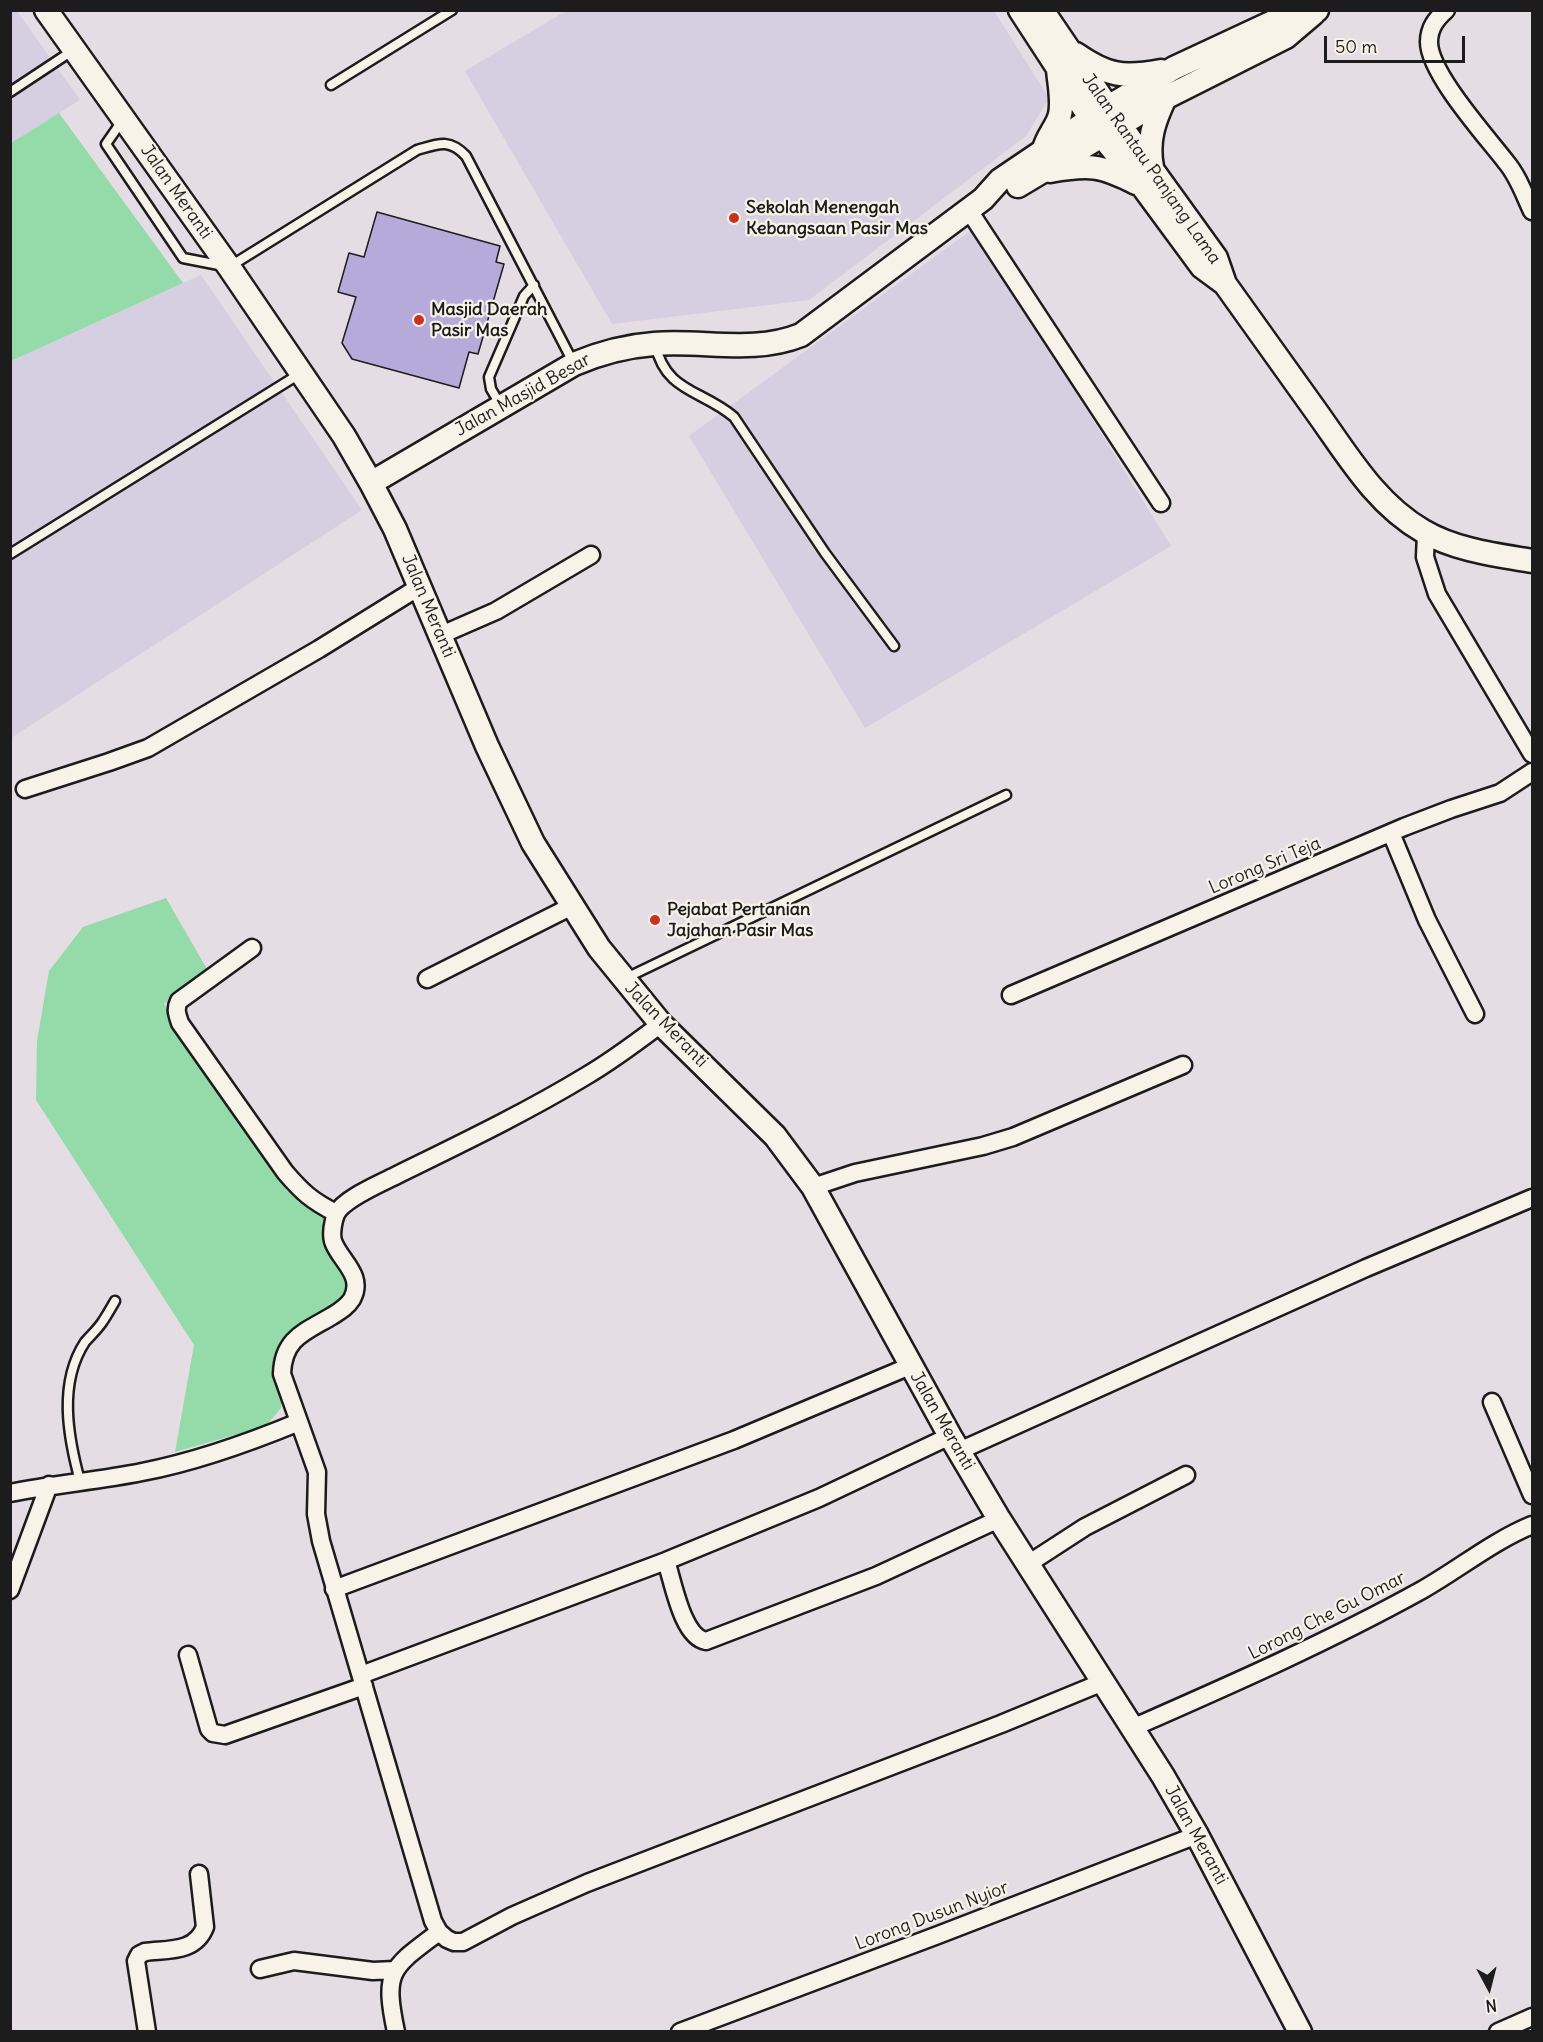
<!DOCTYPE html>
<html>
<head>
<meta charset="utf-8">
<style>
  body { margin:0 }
  #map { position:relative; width:1543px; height:2042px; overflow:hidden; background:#e4dde4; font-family:Delius,sans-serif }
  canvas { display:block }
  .frame { position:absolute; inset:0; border:12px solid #1c1c1c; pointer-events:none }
  .north { position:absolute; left:1459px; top:1958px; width:60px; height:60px; -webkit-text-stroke:4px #f7f3e8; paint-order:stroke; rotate:173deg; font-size:16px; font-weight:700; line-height:24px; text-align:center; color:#1c1c1c }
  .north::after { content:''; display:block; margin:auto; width:21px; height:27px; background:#1c1c1c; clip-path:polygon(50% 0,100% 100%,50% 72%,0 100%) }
  .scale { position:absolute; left:1324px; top:36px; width:141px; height:27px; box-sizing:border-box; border:3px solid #1c1c1c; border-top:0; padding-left:8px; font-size:18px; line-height:21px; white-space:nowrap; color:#1c1c1c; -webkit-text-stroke:4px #f7f3e8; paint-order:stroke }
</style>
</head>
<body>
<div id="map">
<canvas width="1543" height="2042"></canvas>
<div class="frame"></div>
<div class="north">N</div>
<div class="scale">50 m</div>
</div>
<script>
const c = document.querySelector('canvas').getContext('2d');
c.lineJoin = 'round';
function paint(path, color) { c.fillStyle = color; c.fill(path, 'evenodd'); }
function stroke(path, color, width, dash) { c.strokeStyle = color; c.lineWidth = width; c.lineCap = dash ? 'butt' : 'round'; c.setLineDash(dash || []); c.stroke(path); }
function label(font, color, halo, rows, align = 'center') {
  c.font = font + ' Delius,sans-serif'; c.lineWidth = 4.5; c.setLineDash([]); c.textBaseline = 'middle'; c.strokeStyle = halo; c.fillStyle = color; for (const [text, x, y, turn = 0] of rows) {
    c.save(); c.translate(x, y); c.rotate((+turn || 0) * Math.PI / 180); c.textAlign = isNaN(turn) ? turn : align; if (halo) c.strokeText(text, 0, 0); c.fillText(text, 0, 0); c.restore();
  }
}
const built = new Path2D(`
  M11,11H17L80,100L11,143Z
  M994,11L1049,98L1026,136L809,300L612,324L465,71L566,11Z
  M974,228L1171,546L865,728L689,436Z
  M201,275L362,510L11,738V361Z`);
const green = new Path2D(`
  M59,113L183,283L11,361V143Z
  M166,898L207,969L164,1004L287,1191L327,1218L323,1223L329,1250L345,1281L347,1294L336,1305L281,1339L278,1349L282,1390L281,1408L266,1426L175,1452L194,1345L36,1100L37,1041L49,971L83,927Z`);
const building = new Path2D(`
  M377,212L500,246L496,262L504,264L478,354L469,352L459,388L352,359L342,343L356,297L338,292L349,253L364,257Z`);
const lane = new Path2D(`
  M331,85L452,10
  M10,92L72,51
  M122,121L106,144L183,258L229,267L417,150C438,144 449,138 466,156L574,364
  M655,344C666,393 701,389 734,417L825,553L894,646
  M501,406L491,389L489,377L524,296L534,285
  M10,554L301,373
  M626,978L1006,795
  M80,1481C68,1437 58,1383 85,1342C91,1335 98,1329 103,1321C107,1315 111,1308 115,1301`);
const street = new Path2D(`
  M1446,10C1436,19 1429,28 1429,42C1429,73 1486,136 1506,162C1518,176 1524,194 1532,211
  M968,209L1161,503
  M1426,533L1425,557L1437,594L1532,754
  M441,635L496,611L591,555
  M25,789L109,762L148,748L319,649L419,587
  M1391,833L1427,920L1475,1014
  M252,948L179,1001C175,1009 177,1014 180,1023L285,1172C302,1192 312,1201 336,1213
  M427,979L572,906
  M1011,995L1404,827L1451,809L1500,793L1532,772
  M661,1024C637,1042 612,1061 586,1076C525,1113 460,1144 397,1175C381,1183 343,1199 336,1214C333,1221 331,1234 333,1241C339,1260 365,1275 352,1299C347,1307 340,1311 332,1316C305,1332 283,1338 282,1374L317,1472L316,1514L321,1541L433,1921L439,1932L447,1939L454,1942H463L512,1916L587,1883L1001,1724L1103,1682
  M813,1187L855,1173L983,1146L1013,1137L1183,1065
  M1492,1402L1532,1495
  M959,1451L1366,1268L1532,1198
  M10,1493C54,1484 98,1481 142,1472C195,1462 248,1443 299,1422
  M666,1561C673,1581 682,1637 706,1641L876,1576L999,1519
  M1028,1564L1085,1527L1186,1475
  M334,1589L734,1440L910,1366
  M10,1590L49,1485
  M188,1655L209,1729L213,1733L225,1735L364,1686
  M361,1675L666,1561L819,1498L950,1436
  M1132,1728C1230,1685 1328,1642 1422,1590C1459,1569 1493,1541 1532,1525
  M260,1969L294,1961L373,1971L395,1970
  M147,2032L136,1961L139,1955L145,1952C168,1949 195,1953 205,1927L199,1874
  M396,2032C383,1970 391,1968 439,1932
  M680,2032L938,1935L1197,1835
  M1498,2032L1532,2017`);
const secondary = new Path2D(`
  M46,10L229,267L344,436L371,483L395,529L487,746L533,843L599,948L661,1024L775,1136L813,1187L950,1436L999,1519L1163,1776L1197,1835L1300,2032
  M1020,10L1102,136L1143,187L1202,267L1225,284
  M1042,10L1120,125L1216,258L1225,284C1256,327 1287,370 1318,414C1348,456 1376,504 1423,531C1455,550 1496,555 1532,561
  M1076,54C1108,76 1123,78 1161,71
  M1044,149C1047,137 1055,129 1059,118C1064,104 1059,84 1058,69
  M1152,167C1147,141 1154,121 1165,98
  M1050,171C1089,164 1101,165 1136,183
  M1018,186L1165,98L1286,37L1313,14
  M371,483L574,364C600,353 626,346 654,344C704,340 754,354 801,335L983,199L1000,180L1108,107L1174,68L1277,20L1317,10`);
const markers = [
  [734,218,6,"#c8321e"],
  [419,320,6,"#c8321e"],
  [655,920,6,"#c8321e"]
];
const streetNames = [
  ["Jalan Rantau Panjang Lama",1151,169,55],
  ["Jalan Meranti",176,192,55],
  ["Jalan Masjid Besar",523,395,-29],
  ["Jalan Meranti",428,606,67],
  ["Lorong Sri Teja",1265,866,-23],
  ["Jalan Meranti",666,1025,46],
  ["Jalan Meranti",942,1421,60],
  ["Lorong Che Gu Omar",1327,1616,-27],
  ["Jalan Meranti",1196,1835,61],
  ["Lorong Dusun Nyior",932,1916,-21]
];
const poiNames = [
  ["Sekolah Menengah",746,208],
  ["Kebangsaan Pasir Mas",746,229],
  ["Masjid Daerah",431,310],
  ["Pasir Mas",431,331],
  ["Pejabat Pertanian",667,910],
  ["Jajahan Pasir Mas",667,931]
];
paint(built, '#d6cee1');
paint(green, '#94dba9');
paint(building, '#b6aadb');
stroke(building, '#1c1c1c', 1.5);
stroke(lane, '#1c1c1c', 13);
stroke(street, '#1c1c1c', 21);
stroke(secondary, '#1c1c1c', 27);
stroke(lane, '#f7f3e8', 8);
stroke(street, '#f7f3e8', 16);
stroke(secondary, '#f7f3e8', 22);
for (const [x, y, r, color] of markers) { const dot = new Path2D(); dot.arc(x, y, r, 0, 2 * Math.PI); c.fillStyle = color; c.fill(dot); stroke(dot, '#f7f3e8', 2); }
label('18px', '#1c1c1c', '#f7f3e8', streetNames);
label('bold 18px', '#1c1c1c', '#f7f3e8', poiNames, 'left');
</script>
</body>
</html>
